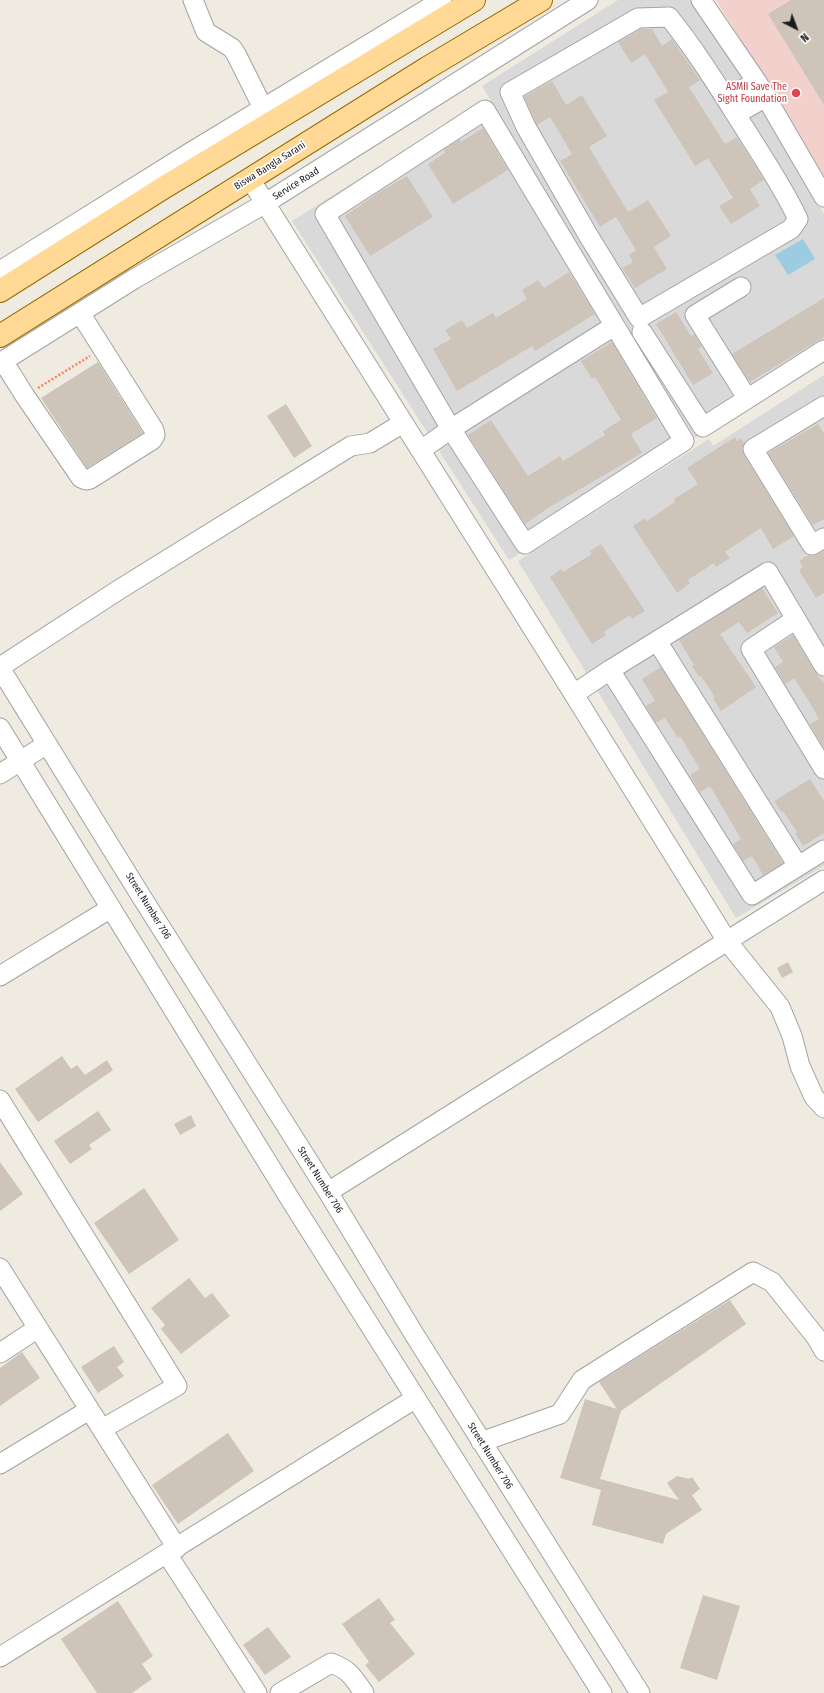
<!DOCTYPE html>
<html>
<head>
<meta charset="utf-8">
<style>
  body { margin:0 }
  #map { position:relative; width:824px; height:1693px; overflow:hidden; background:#efebe0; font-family:"Fira Sans Condensed",sans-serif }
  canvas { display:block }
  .north { position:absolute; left:776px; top:8px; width:40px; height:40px; -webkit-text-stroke:3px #fff; paint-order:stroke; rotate:138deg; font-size:11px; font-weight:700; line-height:16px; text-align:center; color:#1c1c1c }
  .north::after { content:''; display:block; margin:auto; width:14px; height:18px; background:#1c1c1c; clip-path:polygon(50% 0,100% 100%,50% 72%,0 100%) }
</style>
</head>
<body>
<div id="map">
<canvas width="824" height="1693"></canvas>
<div class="north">N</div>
</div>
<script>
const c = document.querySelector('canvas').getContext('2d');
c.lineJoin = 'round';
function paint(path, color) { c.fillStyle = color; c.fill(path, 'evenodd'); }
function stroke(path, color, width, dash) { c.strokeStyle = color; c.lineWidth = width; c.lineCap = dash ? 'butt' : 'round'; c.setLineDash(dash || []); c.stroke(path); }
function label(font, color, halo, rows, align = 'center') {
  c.font = font + ' "Fira Sans Condensed",sans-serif'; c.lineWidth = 3.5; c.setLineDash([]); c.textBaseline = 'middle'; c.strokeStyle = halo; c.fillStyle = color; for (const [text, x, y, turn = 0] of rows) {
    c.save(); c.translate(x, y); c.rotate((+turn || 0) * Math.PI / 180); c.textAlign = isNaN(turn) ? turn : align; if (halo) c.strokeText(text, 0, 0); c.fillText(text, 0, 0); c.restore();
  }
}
const residential = new Path2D(`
  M618,0H697L824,214V360L695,438L482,86Z
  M486,99L693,444L509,560L292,221Z
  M824,375V866L736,918L518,561L709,439L713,446Z`);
const commercial = new Path2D(`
  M716,0H824V176Z`);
const water = new Path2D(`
  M803,239L815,259L788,275L775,255Z`);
const building = new Path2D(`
  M791,0H824V105L768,14Z
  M641,29H652L662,46L672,39L700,80L689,87L725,144L737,137L764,180L750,189L760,206L731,224L719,206L733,198L708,158L695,166L654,100L668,92L645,54L631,63L618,42Z
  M552,81L566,105L582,95L607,136L589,147L628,212L648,200L671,236L654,247L667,269L635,288L622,268L633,262L629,255L636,250L616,217L600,227L560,161L572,154L550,117L537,125L524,97Z
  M483,128L508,170L453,204L428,164L445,153L444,150L460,139L461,142Z
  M407,176L433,217L370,256L345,216L378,193Z
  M569,272L595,314L535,351L532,346L457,391L433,349L451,339L445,330L462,320L467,328L493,313L496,318L527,299L522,290L538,280L544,288Z
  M824,298V337L750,382L732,354Z
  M676,312L691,336L694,334L702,347L698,349L713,373L693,385L656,324Z
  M612,342L657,418L631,434L642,453L548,508L525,524L468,435L491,420L528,476L560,456L563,461L605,435L603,431L621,420L595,377L592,379L581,361Z
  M98,362L143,433L87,468L41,398Z
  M286,404L312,446L294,458L267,416Z
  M818,424L824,433V519L813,525L768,453Z
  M735,437L737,441L741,438L744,443L742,449L744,455L794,536L773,549L761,528L725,552L730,558L716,567L714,563L688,580L690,583L677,593L633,526L645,518L647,521L675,502L674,499L698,484L687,468Z
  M601,544L645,611L632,619L630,615L604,632L606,635L592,644L550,577L561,569L563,572L592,554L590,551Z
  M824,551V593L816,598L799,570L803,567L799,561L808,555L813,556Z
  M762,588L778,613L747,633L739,622L720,634L756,687L721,711L713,698L715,697L701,676L699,677L692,666L694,665L679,640Z
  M793,635L815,672L824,683V748L810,724L819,719L810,703L794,678L785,684L775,667L783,662L774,647Z
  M661,667L783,863L763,875L752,856L743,861L733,844L741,839L710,786L700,792L690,775L700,769L680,736L678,738L665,718L656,723L646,706L655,701L642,679Z
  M810,779L824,801V833L803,846L795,833L797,832L783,811L782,813L774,801Z
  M788,962L793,972L782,978L777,968Z
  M62,1056L71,1069L77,1065L85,1075L107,1060L113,1070L38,1122L15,1089Z
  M98,1111L111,1130L89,1145L92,1149L70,1164L54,1141Z
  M191,1115L196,1126L180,1135L174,1124Z
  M0,1162L23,1194L0,1211Z
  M144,1188L179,1240L129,1274L94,1223Z
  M189,1278L205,1298L212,1293L230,1316L181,1354L161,1329L165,1325L151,1308Z
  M730,1300L746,1324L621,1411L600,1479L679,1500L667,1483L677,1476L689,1479L692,1477L700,1489L692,1495L702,1510L666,1534L663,1544L592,1525L601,1490L560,1478L585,1399L617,1409L599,1382Z
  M114,1346L124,1362L117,1367L124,1376L98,1393L81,1367Z
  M22,1352L40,1378L0,1406V1368Z
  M228,1433L254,1471L178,1524L152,1485Z
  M703,1595L740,1606L717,1680L680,1668Z
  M379,1598L395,1620L390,1623L415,1654L379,1682L365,1665L369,1662L342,1624Z
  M118,1601L153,1656L142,1664L152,1679L132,1693H97L61,1639Z
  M268,1627L291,1657L265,1675L243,1645Z`);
const path = new Path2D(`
  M38,388L90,356`);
const minor = new Path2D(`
  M193,0L206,32L232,48L236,54L263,108
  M701,0L757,82L824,197
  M669,17C698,53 722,93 747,132C765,161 784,189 798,219L791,229L639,318L588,235L526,127L510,92L638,18Z
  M726,98L757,82
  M485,110L684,441L525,544L451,429L325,214Z
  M736,114L766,97
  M250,179L560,672L727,941L780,1007L792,1036L800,1066L814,1097L824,1108
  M0,271L191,152L442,0
  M741,287L695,315L747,398
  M642,332L703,427L824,350
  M3,361L25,396L81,478L86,480L90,479L152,440L155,435L154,430L80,313
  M0,363L134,279L264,204L588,0
  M824,406L753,449L812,545L824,538
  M421,450L451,429L614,326
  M796,619L751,649L824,769
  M657,641L798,866
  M824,666L768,572L610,670L752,895L824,850
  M0,667L120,589L351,446L370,443L403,423
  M0,668L141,896L328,1192L414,1334L640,1693
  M574,694L610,670
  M0,728L290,1199L602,1693
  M0,774L47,744
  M0,976L111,908
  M0,1100L177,1386L102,1429
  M328,1192L824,880
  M0,1268L177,1548
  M0,1353L38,1328
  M481,1442L560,1414L582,1380L753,1272L772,1282L816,1337L824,1351
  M0,1464L89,1410
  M167,1554L257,1693
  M0,1657L416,1398
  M280,1693L331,1663C350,1670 353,1677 364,1693`);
const major = new Path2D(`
  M0,291L163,188L474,0
  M0,336L427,68L541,0`);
const markers = [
  [796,93,5,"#e0444e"]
];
const healthNames = [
  ["ASMII Save The",787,87],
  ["Sight Foundation",787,99]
];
const streetNames = [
  ["Biswa Bangla Sarani",270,166,-32],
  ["Service Road",296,184,-32],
  ["Street Number 706",148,906,58],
  ["Street Number 706",320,1180,58],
  ["Street Number 706",490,1456,58]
];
paint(residential, '#dad9d9');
paint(commercial, '#f2d1cd');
paint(water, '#9bcce1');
paint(building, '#cfc4b9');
stroke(minor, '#a3a3a3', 21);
stroke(major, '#946d00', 24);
stroke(path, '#ff7c61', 2.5, [2, 2]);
stroke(minor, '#fff', 19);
stroke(major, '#ffd995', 22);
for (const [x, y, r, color] of markers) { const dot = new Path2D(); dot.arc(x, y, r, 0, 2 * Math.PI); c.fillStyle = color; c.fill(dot); stroke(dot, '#fff', 1.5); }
label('10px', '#be3a42', '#fff', healthNames, 'right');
label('10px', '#1c1c1c', '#fff', streetNames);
</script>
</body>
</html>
